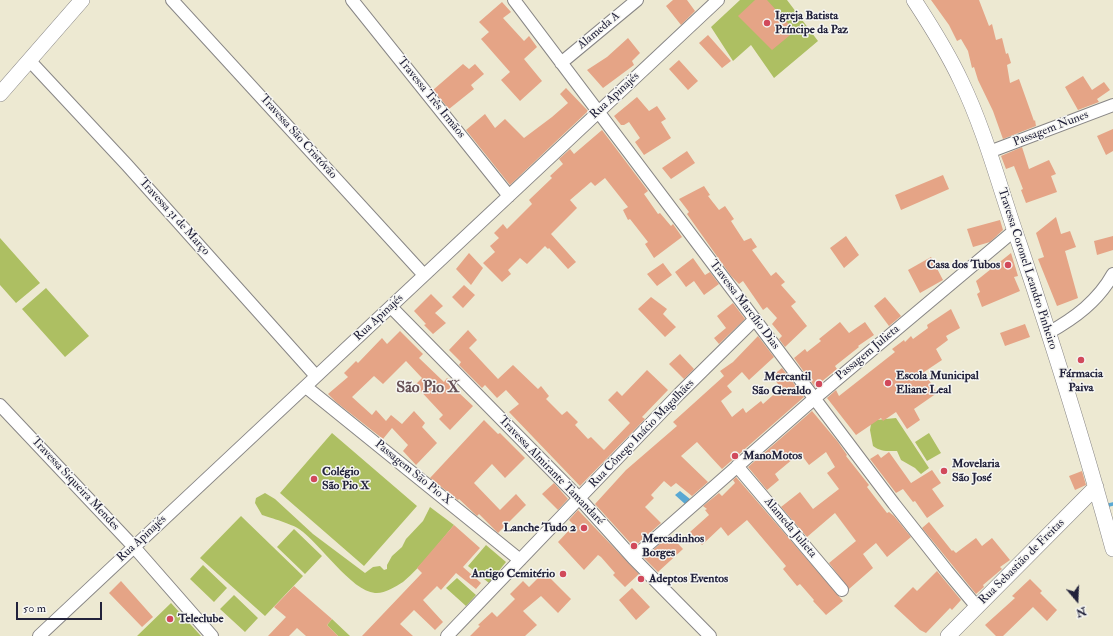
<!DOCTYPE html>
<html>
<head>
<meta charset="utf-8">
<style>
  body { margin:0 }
  #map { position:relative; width:1113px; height:636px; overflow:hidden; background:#ede9d2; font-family:"IM FELL Double Pica",serif }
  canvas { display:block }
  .north { position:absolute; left:1057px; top:580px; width:40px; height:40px; -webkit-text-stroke:3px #f6f6f2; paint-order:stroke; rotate:161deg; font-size:11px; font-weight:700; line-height:16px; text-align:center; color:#22223b }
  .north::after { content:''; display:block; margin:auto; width:14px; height:18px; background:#22223b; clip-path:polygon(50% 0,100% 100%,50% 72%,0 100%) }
  .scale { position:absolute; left:16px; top:602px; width:86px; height:18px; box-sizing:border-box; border:2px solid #22223b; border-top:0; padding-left:5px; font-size:12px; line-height:14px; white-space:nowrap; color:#22223b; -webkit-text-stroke:3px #f6f6f2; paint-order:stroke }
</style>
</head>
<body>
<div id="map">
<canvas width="1113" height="636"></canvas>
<div class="north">N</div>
<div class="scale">50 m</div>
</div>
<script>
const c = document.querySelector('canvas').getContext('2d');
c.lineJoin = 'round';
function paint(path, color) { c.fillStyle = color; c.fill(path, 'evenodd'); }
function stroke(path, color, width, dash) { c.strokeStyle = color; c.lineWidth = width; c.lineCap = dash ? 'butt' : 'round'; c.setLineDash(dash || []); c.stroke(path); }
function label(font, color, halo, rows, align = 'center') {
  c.font = font + ' "IM FELL Double Pica",serif'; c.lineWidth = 3; c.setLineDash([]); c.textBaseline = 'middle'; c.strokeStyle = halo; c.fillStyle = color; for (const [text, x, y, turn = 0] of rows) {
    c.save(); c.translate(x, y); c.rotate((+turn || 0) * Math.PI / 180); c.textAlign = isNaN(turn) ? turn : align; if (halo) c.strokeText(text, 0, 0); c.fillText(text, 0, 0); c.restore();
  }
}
const green = new Path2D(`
  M740,0H787L818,41L774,78L751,45L733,61L711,27Z
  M0,238L40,283L16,303L0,285Z
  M46,288L89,336L65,357L22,309Z
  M896,418L929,468L921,474L915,468L901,460L897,451C888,451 881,452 873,446L870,430L871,424L876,420Z
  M332,433L417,506L364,566L280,493Z
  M929,433L941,453L927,461L915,442Z
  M265,493L275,499L313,534L365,573L373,567L380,566L384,570L387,569V565L392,556L402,547L406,539L423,521L430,507L454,525C438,544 422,566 403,582C395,587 384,594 375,593C351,591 320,543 299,529C292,524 271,518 262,515L255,503L256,498Z
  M241,516L303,576L265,616L200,558Z
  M294,529L322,556L305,574L277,547Z
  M486,545L506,562L489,583L468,566Z
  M203,565L227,588L214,602L190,579Z
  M457,578L476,595L466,606L446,588Z
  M234,595L258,618L245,632L220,609Z
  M171,603L201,636H137Z
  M332,619L350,636H338L327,625Z`);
const water = new Path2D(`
  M680,491L690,499L685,504L675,495Z`);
const stream = new Path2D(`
  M1105,506L1113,504`);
const building = new Path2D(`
  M673,0H687L695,11L681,25L666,6Z
  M755,0H767L795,31L772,50L738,16Z
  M931,0H979L989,26L992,24L996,40L1002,38L1006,54L1008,53L1011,63L1007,65L1010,83L1019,79L1034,121L1035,120L1036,126L1003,139L993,111L978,80L974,67L972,68L968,51L961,39L957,41L949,25Z
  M502,2L511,12L503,18L524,41L529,36L537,47L524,59L542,81L520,101L501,80L510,72L481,39L489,32L479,22Z
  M708,35L731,61L722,68L699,43Z
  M628,38L640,53L632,61L634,65L603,88L587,70L607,57Z
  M679,60L698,81L688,90L669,69Z
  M463,64L469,69L475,64L484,74L471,85L474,89L449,109L433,90Z
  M1083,76L1092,90L1104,82L1110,90L1097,99L1099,102L1078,110L1065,87Z
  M566,88L588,111L510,185L466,130L485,114L495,128L505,119L524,138L552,117L568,103L560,94Z
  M637,97L649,111L657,106L666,119L661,122L671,138L644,155L635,142L640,138L629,122L624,125H621L614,116Z
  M1113,129V151L1106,155L1097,136Z
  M602,130L648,191L644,194L658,214L660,213L671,226L673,224L682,237L654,258L645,244L648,242L630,219L628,220L623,210L628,207L605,178L595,186L591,182L570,200L577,208L551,234L576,262L568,269L549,248L548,249L545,246L527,264L520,258L508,270L511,274L502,282L483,263L495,252L490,246L499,238L494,233L503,224L507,229L532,204L529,200L552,178L550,176L563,164L559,159L570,149L574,154Z
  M1022,147L1029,169L1049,160L1056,174L1051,176L1057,192L1026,203L1021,190L1023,189L1014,166L1006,169L1001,156Z
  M687,151L695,163L671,179L662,168Z
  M943,175L949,189L901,210L895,195Z
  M704,186L710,195L708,196L719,210L725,206L734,219L731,221L744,241L751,238L757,247L752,250L771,276L776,272L785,282L781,285L796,302L791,306L807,326L785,347L779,339L782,336L772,324L777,318L767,307L763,310L743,281L739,284L731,276L687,214L689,212L679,199Z
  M1056,217L1061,234L1070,231L1076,247L1065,251L1078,298L1057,306L1038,259L1044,257L1036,233Z
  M1000,220L1003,230L990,242L973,247L967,229Z
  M846,236L859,255L844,268L830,248Z
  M1113,236V250L1097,255L1094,241Z
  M469,253L483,268L471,285L456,269Z
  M1011,253L1018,276L1014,277L1020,291L982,307L977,294L980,292L976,281Z
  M931,257L943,280L920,293L908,270Z
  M693,258L705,275L710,272L719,284L704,295L694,281L686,287L675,272Z
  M663,263L672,275L657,286L647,274Z
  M464,285L475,295L463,308L452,297Z
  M431,294L443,306L435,313L446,323L433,334L424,325L426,324L414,311Z
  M651,297L667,309L663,314L676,327L665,337L638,309Z
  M885,297L901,316L889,326L874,306Z
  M733,303L745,319L719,344L714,338L726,328L717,316Z
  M951,309L960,328L946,336L948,340L936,349L942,360L924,372L937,393L914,409L920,420L907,429L896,412L883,421L881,418L856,435L827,398L836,390L839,396L895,352L892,349L904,340L905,342L911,336L913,339L928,328L927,325Z
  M840,322L849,333L865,322L874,335L858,346L859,347L835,366L837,369L815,387L794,358L805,349L807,352L821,341L819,339Z
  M1025,324L1030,337L1005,346L1000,333Z
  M468,330L477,340L469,348L498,379L513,365L538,389L541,386L549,396L546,399L562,415L567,411L578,422L575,425L588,439L591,437L604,450L630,423L608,400L617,391L622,396L647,370L668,390L642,417L645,419L580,486L509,412L519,404L506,390L497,398L485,385L482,388L459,365L461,362L449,350Z
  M400,331L423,354L419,358L444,382L447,378L459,392H458L473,406L450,430L439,419L443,415L415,385L422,378L406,361L383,384L374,376L352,397L372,415L376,410L386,421L391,415L402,424L414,411L425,423L422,427L437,443L416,465L403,451L408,445L392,428L383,439L336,402L328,394L348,377L344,373L356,361L358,363L382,338L387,344Z
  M758,336L774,357L749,380L742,372L727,386L732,392L721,401L732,417L743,408L746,413L761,401L763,404L781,388L772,376L782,368L804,397L722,469L697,442L681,456L708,482L692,496L676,483L671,487L664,481L651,495L654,498L645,507L661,523L634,547L595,504L626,470L677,426L673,422L724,376L720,371L733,362Z
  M680,354L694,369L684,379L669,364Z
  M812,411L838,442L847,455L846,456L869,485L867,487L887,513L889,512L894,516L911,537L887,557L876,543L863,554L873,568L849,589L829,563L856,541L835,513L807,537L781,507L800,492L813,509L839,489L827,473L835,467L826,452L809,465L800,453L775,474L779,480L767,490L748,467Z
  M484,420L498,434L500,433L525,458L505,478L492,464L474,483L500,510L516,494L526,505L498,533L479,514L477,516L459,499L458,500L430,478Z
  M889,452L911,483L932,470L941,483L932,489L944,506L927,518L915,501L913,502L903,489L896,493L870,459L878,454L881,458Z
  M1082,471L1086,485L1075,490L1069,476Z
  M736,477L843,601L826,615L813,601L814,600L800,584L797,586L783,569L786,566L747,520L728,536L721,527L702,545L690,532L709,515L705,510L707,509L703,506L719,493L722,496L735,483L733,480Z
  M554,483L568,499L558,510L542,494Z
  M578,510L639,574L625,587L613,575L615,573L601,557L598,555L584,570L558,542L574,525L569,520Z
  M929,522L952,551L953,550L956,553L976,538L982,546L992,538L1010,560L1000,567L1002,569L983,585L984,587L976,594L922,528Z
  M454,525L480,548L463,567L481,583L476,589L456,573L441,590L437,586L423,600L443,622L435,630L414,610L400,624L413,636H362L422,573L417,568Z
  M670,535L683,549L658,572L644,558Z
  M937,571L961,600L952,610L950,608L926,633L920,630L894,606L913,587L917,591Z
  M544,572L571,599L558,613L541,596L523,611L537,625L525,636H470L480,626L478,625L492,612L497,617L515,599L510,594L523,581L529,587Z
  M1030,579L1042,591L1040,593L1057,610L1047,621L1033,607L1003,636H996L985,625L1015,598L1012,596Z
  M121,581L153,617L142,627L109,593Z
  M294,586L332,619L327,625L338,636H306L297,628L289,636H268L286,617L274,607Z
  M632,588L650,607L636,620L619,600Z`);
const minor = new Path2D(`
  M172,0L424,275
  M352,0L509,196
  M514,0L894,504L947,571L977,607
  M29,60L127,165L316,376
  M561,63L637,0
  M989,152L1113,105
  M391,307L579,498L633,558L710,636
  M1048,333C1075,318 1098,301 1113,274
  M306,387L520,560
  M0,405L134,547L212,636
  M737,466L842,590
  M633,558L815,398L1015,230
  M39,636L718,0
  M447,636L679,394L755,319`);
const tertiary = new Path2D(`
  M914,0C931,26 948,53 961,81C986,133 1000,189 1019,243C1053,344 1085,446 1113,549
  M0,94L82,0
  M948,636L1096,487`);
const markers = [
  [767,23,4,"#d1495b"],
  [1008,265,4,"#d1495b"],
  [1081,360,4,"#d1495b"],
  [888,383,4,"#d1495b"],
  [819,384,4,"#d1495b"],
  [735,456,4,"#d1495b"],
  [944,471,4,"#d1495b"],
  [314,479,4,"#d1495b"],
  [584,528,4,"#d1495b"],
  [634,546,4,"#d1495b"],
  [563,574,4,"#d1495b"],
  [641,579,4,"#d1495b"],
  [170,619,4,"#d1495b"]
];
const poiNames = [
  ["Igreja Batista",775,16],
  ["Príncipe da Paz",775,30],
  ["Casa dos Tubos",1000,265,"right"],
  ["Fármacia",1081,374,"center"],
  ["Paiva",1081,388,"center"],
  ["Escola Municipal",896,376],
  ["Eliane Leal",896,390],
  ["Mercantil",811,377,"right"],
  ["São Geraldo",811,391,"right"],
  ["ManoMotos",743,456],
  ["Movelaria",952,464],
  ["São José",952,478],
  ["Colégio",322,472],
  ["São Pio X",322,486],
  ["Lanche Tudo 2",576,528,"right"],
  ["Mercadinhos",642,539],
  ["Borges",642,553],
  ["Antigo Cemitério",555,574,"right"],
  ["Adeptos Eventos",649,579],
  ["Teleclube",178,619]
];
const streetNames = [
  ["Alameda A",599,31,-40],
  ["Rua Apinajés",615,96,-43],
  ["Travessa Três Irmãos",431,98,51],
  ["Passagem Nunes",1051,129,-21],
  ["Travessa São Cristóvão",298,137,48],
  ["Travessa 31 de Março",174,217,48],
  ["Travessa Coronel Leandro Pinheiro",1027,269,72],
  ["Travessa Marcílio Dias",744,305,53],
  ["Rua Apinajés",379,318,-43],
  ["Passagem Julieta",868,353,-40],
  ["Rua Cônego Inácio Magalhães",642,434,-46],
  ["Travessa Almirante Tamandaré",551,471,46],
  ["Passagem São Pio X",413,473,39],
  ["Travessa Siqueira Mendes",75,484,47],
  ["Alameda Julieta",790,528,50],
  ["Rua Apinajés",142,539,-43],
  ["Rua Sebastião de Freitas",1022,562,-45]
];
const districtNames = [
  ["São Pio X",428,389]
];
paint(green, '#adbf62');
paint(water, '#59a8d3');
stroke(stream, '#59a8d3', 3.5);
paint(building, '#e5a486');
stroke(minor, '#888686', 14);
stroke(tertiary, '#888686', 16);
stroke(minor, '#fff', 12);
stroke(tertiary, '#fff', 15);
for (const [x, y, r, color] of markers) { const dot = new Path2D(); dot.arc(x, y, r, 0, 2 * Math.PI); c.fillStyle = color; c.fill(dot); stroke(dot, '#f6f6f2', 1.5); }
label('bold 12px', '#22223b', '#f6f6f2', poiNames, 'left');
label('12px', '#22223b', '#f6f6f2', streetNames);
label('bold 16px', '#665055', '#f6f6f2', districtNames);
</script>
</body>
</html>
